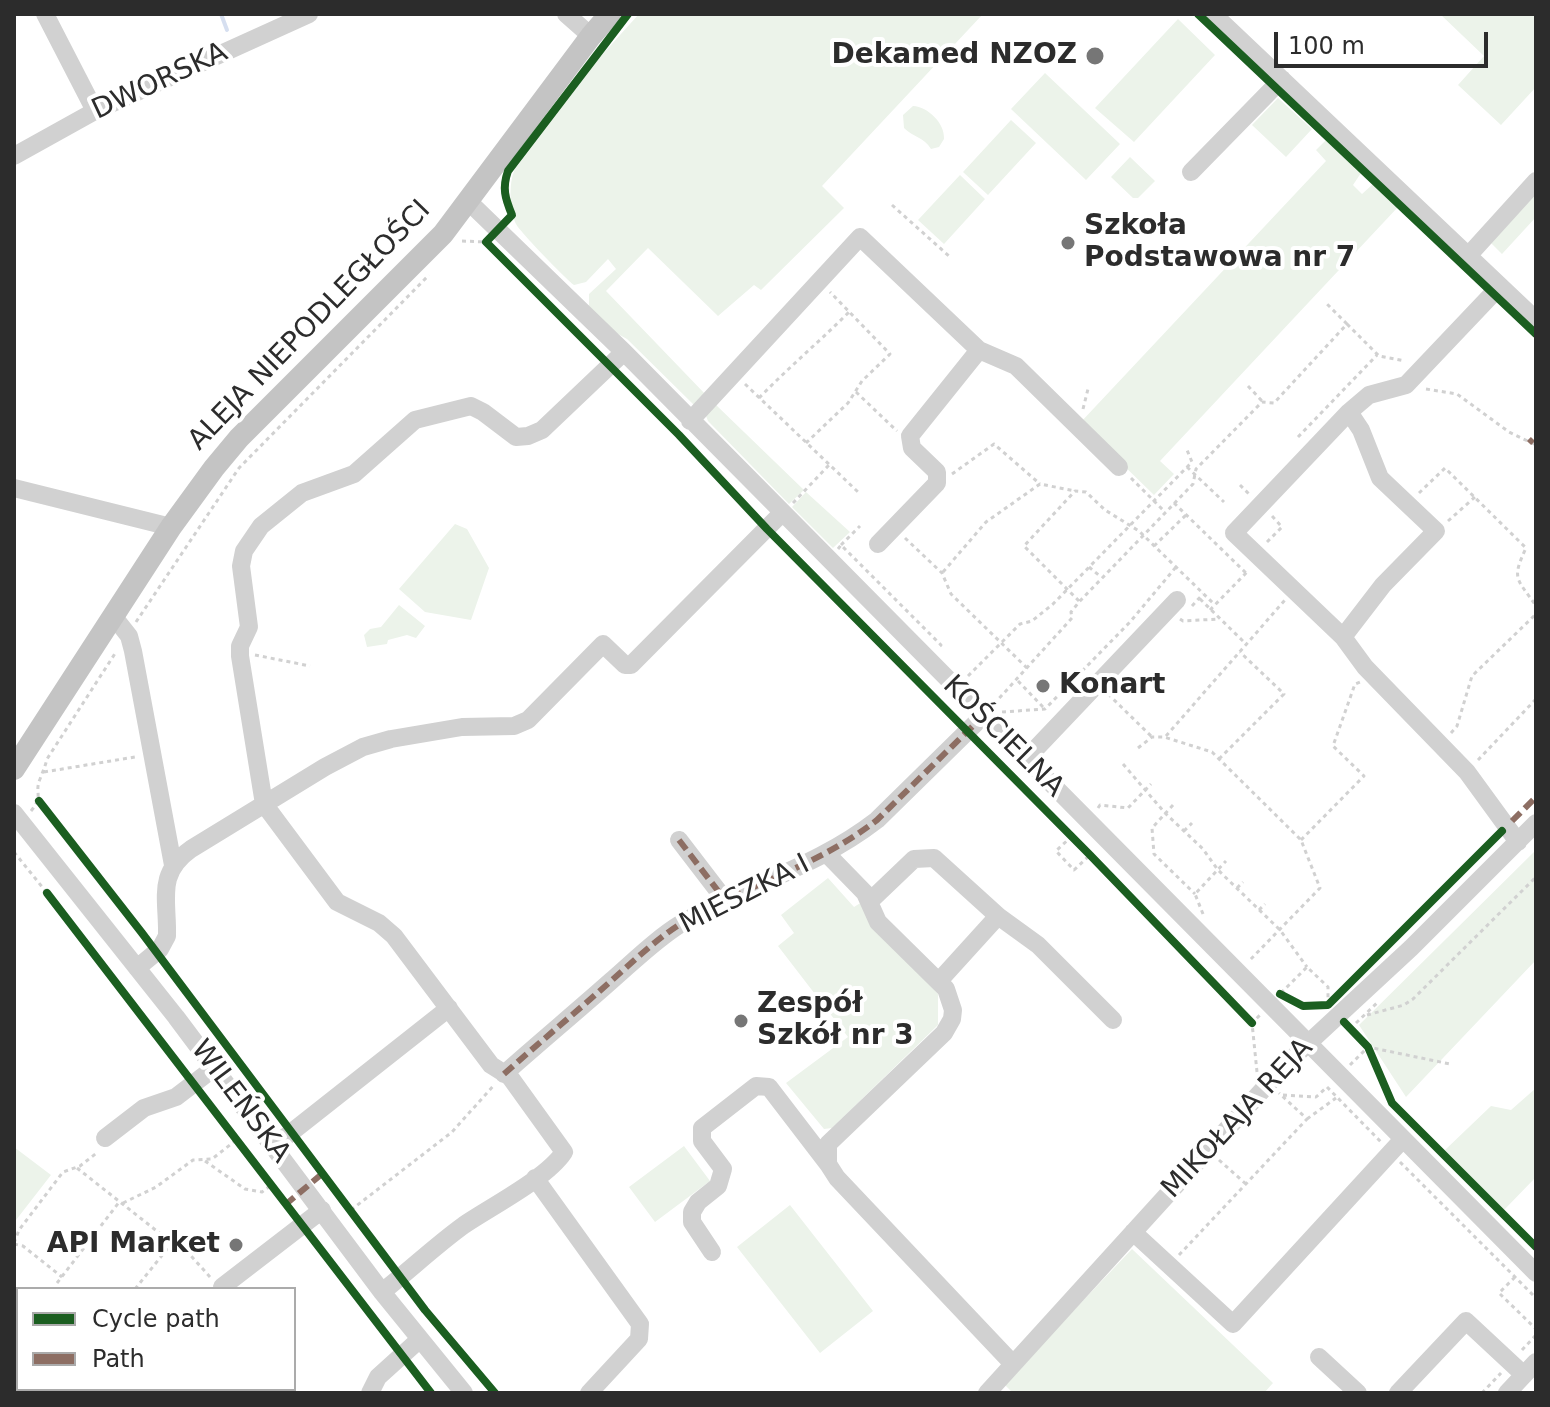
<!DOCTYPE html>
<html>
<head>
<meta charset="utf-8">
<style>
  body { margin:0 }
  #map { position:relative; width:1550px; height:1407px; overflow:hidden; background:#fff; font-family:"DejaVu Sans",sans-serif }
  canvas { display:block }
  .frame { position:absolute; inset:0; border:16px solid #2c2c2c; pointer-events:none }
  .legend { position:absolute; left:16px; top:1287px; width:280px; height:104px; box-sizing:border-box; background:#fff; border:2px solid #ababab; margin:0; padding:10px 14px; list-style:none; font-size:24px; color:#2c2c2c }
  .legend li { display:flex; align-items:center; gap:16px; height:40px }
  .legend b { width:40px; border:2px solid #ababab }
  .scale { position:absolute; left:1274px; top:32px; width:214px; height:36px; box-sizing:border-box; border:4px solid #2c2c2c; border-top:0; padding-left:10px; font-size:24px; line-height:28px; white-space:nowrap; color:#2c2c2c; -webkit-text-stroke:6px #fff; paint-order:stroke }
</style>
</head>
<body>
<div id="map">
<canvas width="1550" height="1407"></canvas>
<div class="frame"></div>
<ul class="legend">
<li><b style="height:10px;background:#1b5e20"></b>Cycle path</li>
<li><b style="height:10px;background:#8d6e63"></b>Path</li>
</ul>
<div class="scale">100 m</div>
</div>
<script>
const c = document.querySelector('canvas').getContext('2d');
c.lineJoin = 'round';
function paint(path, color) { c.fillStyle = color; c.fill(path, 'evenodd'); }
function stroke(path, color, width, dash) { c.strokeStyle = color; c.lineWidth = width; c.lineCap = dash ? 'butt' : 'round'; c.setLineDash(dash || []); c.stroke(path); }
function label(font, color, halo, rows, align = 'center') {
  c.font = font + ' "DejaVu Sans",sans-serif'; c.lineWidth = 8; c.setLineDash([]); c.textBaseline = 'middle'; c.strokeStyle = halo; c.fillStyle = color; for (const [text, x, y, turn = 0] of rows) {
    c.save(); c.translate(x, y); c.rotate((+turn || 0) * Math.PI / 180); c.textAlign = isNaN(turn) ? turn : align; if (halo) c.strokeText(text, 0, 0); c.fillText(text, 0, 0); c.restore();
  }
}
const green = new Path2D(`
  M639,14H983L822,186L844,208L761,290L754,285L718,316L648,248L606,291L707,396L694,405L627,339L609,329L589,306V294L616,269L608,259L586,282L574,285C566,279 520,232 516,224C510,211 508,183 515,169L601,56Z
  M1440,14H1536V87L1501,125L1458,85L1484,56Z
  M1178,19L1215,55L1134,142L1095,108Z
  M1045,73L1120,144L1086,180L1011,109Z
  M1278,98L1312,129L1286,157L1252,125Z
  M913,106C928,107 945,123 944,139L939,147L931,149C924,137 913,137 904,128L903,115Z
  M1011,120L1036,143L988,195L963,172Z
  M1326,140L1361,173L1353,185L1362,194L1373,184L1398,207L1160,461L1174,474L1154,495L1080,423L1326,161L1316,150Z
  M1130,157L1155,181L1138,198H1133L1111,177Z
  M960,175L985,199L944,244L918,220Z
  M1536,191V217L1502,254L1489,241Z
  M714,403L804,490L789,504L708,421L706,416Z
  M806,492L850,532L833,548L792,507Z
  M455,524L467,529L489,568L471,620L425,612L399,589Z
  M399,605L425,626L416,638L407,635L388,640L387,644L367,647L364,635L370,629L381,627Z
  M1536,850V960L1406,1097L1359,1025Z
  M828,878L854,907L862,902L938,994V1025L832,1128L824,1129L786,1083L848,1037L778,946L794,933L781,915Z
  M1536,1088V1177L1504,1210L1445,1150L1491,1106L1511,1110Z
  M684,1146L710,1181L655,1222L629,1187Z
  M14,1147L51,1175L16,1220L14,1218Z
  M790,1205L873,1311L820,1353L737,1247Z
  M1132,1249L1273,1383L1264,1393H1013L1004,1384Z`);
const stream = new Path2D(`
  M221,14L227,30`);
const path = new Path2D(`
  M892,205L950,257
  M462,241L486,242
  M1347,324L1379,356L1405,361
  M745,384L858,492
  M1248,386L1262,401
  M1426,389L1457,394L1509,432L1536,445
  M856,392L897,431
  M759,398C788,368 819,342 849,312
  M1083,409L1088,389
  M1298,437L1377,355
  M806,443L848,403L862,381L890,354L830,292
  M1187,467L1224,502
  M952,474L994,444L1040,484
  M1131,478L1165,512
  M1240,485L1249,494
  M1419,493L1445,468L1526,548C1511,580 1517,578 1536,606
  M793,503L829,465
  M1174,503L1246,573
  M1448,521L1475,497
  M905,538L942,573L951,594L1027,668
  M1267,542L1282,527L1272,516
  M841,545L860,526
  M1154,546L1186,515
  M838,549L841,545L941,645L939,647
  M1089,567L1101,577
  M943,572L986,522L1040,484L1075,491
  M1200,599L1246,644
  M1079,601L1024,546L1075,491L1086,492L1105,510L1139,531L1215,605
  M1192,606L1203,594
  M1210,610L1247,572
  M1180,619L1183,621L1219,619
  M136,622L239,468L429,275
  M255,655L310,666
  M968,676L1020,624L1032,621L1053,604L1192,462L1187,450
  M1018,681L1043,707
  M1108,694L1152,737
  M994,704L1072,618L1071,612L1079,602L1193,484L1196,469L1262,402L1274,403L1347,324L1327,304
  M1002,712L1045,709L1130,622L1176,567
  M1451,733L1457,726L1472,676L1536,614
  M1166,736L1285,600
  M1138,748L1152,737H1164L1212,752L1301,840L1320,888L1249,961
  M1219,759L1284,694L1240,652
  M1478,760L1536,699
  M1123,764L1165,813L1203,849L1218,870L1280,930L1307,967
  M44,772L135,757
  M1173,805L1152,828L1154,854L1195,894
  M1098,808L1100,805L1128,808L1151,784
  M31,811C44,795 34,793 40,779C43,771 45,767 47,759L116,652
  M1184,831L1192,823
  M1072,836L1056,851L1074,870L1090,855
  M1301,840L1364,776L1333,746L1355,684L1360,682
  M14,852L47,893
  M1237,888L1243,882
  M1259,910L1265,904
  M1203,914L1195,894L1226,861
  M1281,993L1307,967L1328,987V1005
  M1367,1015L1404,1005L1413,999L1536,877
  M1356,1023L1377,1003
  M1350,1065L1368,1047L1450,1064
  M1257,1072L1252,1023L1260,1015
  M1327,1087L1381,1142
  M1283,1095L1316,1097L1327,1087
  M1307,1119L1336,1098
  M1219,1160L1246,1184
  M205,1161L245,1189L262,1192L270,1186
  M1400,1162L1536,1298
  M77,1168L172,1243L135,1289
  M123,1203L156,1187L193,1160L212,1159L235,1141
  M351,1210L452,1132L495,1084
  M14,1243L19,1230L63,1172L80,1166L98,1152
  M172,1243L184,1248L210,1277
  M14,1244L23,1246L62,1277
  M1179,1255L1307,1119L1279,1093
  M1515,1277L1499,1293L1536,1329
  M57,1283L120,1201
  M1522,1350L1536,1335
  M78,1393L81,1389
  M1482,1393L1501,1373`);
const minor = new Path2D(`
  M45,14L95,111
  M566,14L591,36
  M1213,14L1536,320
  M14,156L95,111L309,14
  M1191,172L1282,79
  M469,202L624,352L1536,1273
  M1468,256L1536,181
  M1349,412L1234,533L1343,637L1365,667L1467,772L1518,842
  M690,421L860,237L979,350L1016,366L1119,467
  M14,488L171,527
  M878,544L937,483V472L912,448L910,436L979,350
  M114,617L129,636L133,651L173,865
  M1343,637L1383,585L1436,531L1380,478L1361,430L1349,412L1369,395L1406,385L1500,286
  M1025,760L1177,600
  M14,813L176,1017L382,1292L464,1393
  M679,840L725,900
  M827,854L865,893L878,922L946,989L953,1010L952,1019L944,1033L828,1144V1164L837,1178L1013,1364
  M869,902L914,859L934,858L998,916L1038,945L1113,1020
  M137,968L160,949L167,936C168,899 156,874 191,849L325,767L363,747L391,739L462,727L514,726L528,720L603,644L625,665H631L782,513
  M939,981L998,916
  M504,1074C540,1042 576,1012 611,981C634,961 656,939 682,923C747,884 815,868 877,820L983,716
  M105,1138L144,1108L176,1097L214,1068
  M274,1146L449,1008
  M535,1178L640,1324L639,1339L589,1393
  M1133,1232L1233,1324L1403,1139
  M712,1252L692,1222V1212L698,1202L718,1186L723,1169L702,1141V1128L756,1086L769,1087L828,1164
  M222,1287L322,1210
  M382,1292C410,1270 435,1246 464,1225C492,1206 547,1178 564,1152L510,1077L491,1065L394,936L379,923L337,902L264,804L240,656V646L249,627L241,566L244,551L261,526L302,493L354,474L415,420L471,406L483,412L516,437L528,436L542,430L624,352
  M1319,1357L1358,1393
  M147,1389V1393
  M370,1393L378,1377L420,1339
  M987,1393L1288,1062L1411,948L1536,823
  M1398,1393L1466,1321L1524,1375
  M1507,1393L1536,1362`);
const major = new Path2D(`
  M14,769L171,527L214,468L239,438L443,234L591,36L610,14`);
const quiet = new Path2D(`
  M1529,443L1533,439
  M1512,821L1536,797
  M679,840L725,900
  M504,1074C540,1042 576,1012 611,981C634,961 656,939 682,923C747,884 815,868 877,820L983,716
  M285,1205L323,1173`);
const cycleway = new Path2D(`
  M628,14L508,171C502,188 505,198 512,215L486,242L679,435L767,529L1090,855L1252,1023
  M1198,14L1536,334
  M39,801L142,933L425,1310L495,1393
  M47,893L431,1393
  M1280,994L1303,1006L1328,1005L1502,831
  M1344,1022L1368,1047L1392,1103L1536,1247`);
const markers = [
  [1095,56,10,"#767676"],
  [1068,243,8,"#767676"],
  [1043,686,8,"#767676"],
  [741,1021,8,"#767676"],
  [236,1245,8,"#767676"]
];
const poiNames = [
  ["Dekamed NZOZ",1077,56,"right"],
  ["Szkoła",1084,227],
  ["Podstawowa nr 7",1084,259],
  ["Konart",1059,686],
  ["Zespół",757,1005],
  ["Szkół nr 3",757,1037],
  ["API Market",220,1245,"right"]
];
const streetNames = [
  ["DWORSKA",160,82,-25],
  ["ALEJA NIEPODLEGŁOŚCI",310,326,-46],
  ["KOŚCIELNA",1003,737,45],
  ["MIESZKA I",745,895,-27],
  ["WILEŃSKA",240,1102,53],
  ["MIKOŁAJA REJA",1238,1119,-47]
];
paint(green, '#ecf3ea');
stroke(stream, '#d6dff0', 4);
stroke(path, '#d1d1d1', 3, [4, 4]);
stroke(minor, '#d1d1d1', 18);
stroke(major, '#c4c4c4', 22);
stroke(quiet, '#8d6e63', 6, [12, 6]);
stroke(cycleway, '#1b5e20', 8);
for (const [x, y, r, color] of markers) { const dot = new Path2D(); dot.arc(x, y, r, 0, 2 * Math.PI); c.fillStyle = color; c.fill(dot); stroke(dot, '#fff', 3); }
label('bold 28px', '#2c2c2c', '#fff', poiNames, 'left');
label('28px', '#2c2c2c', '#fff', streetNames);
</script>
</body>
</html>
